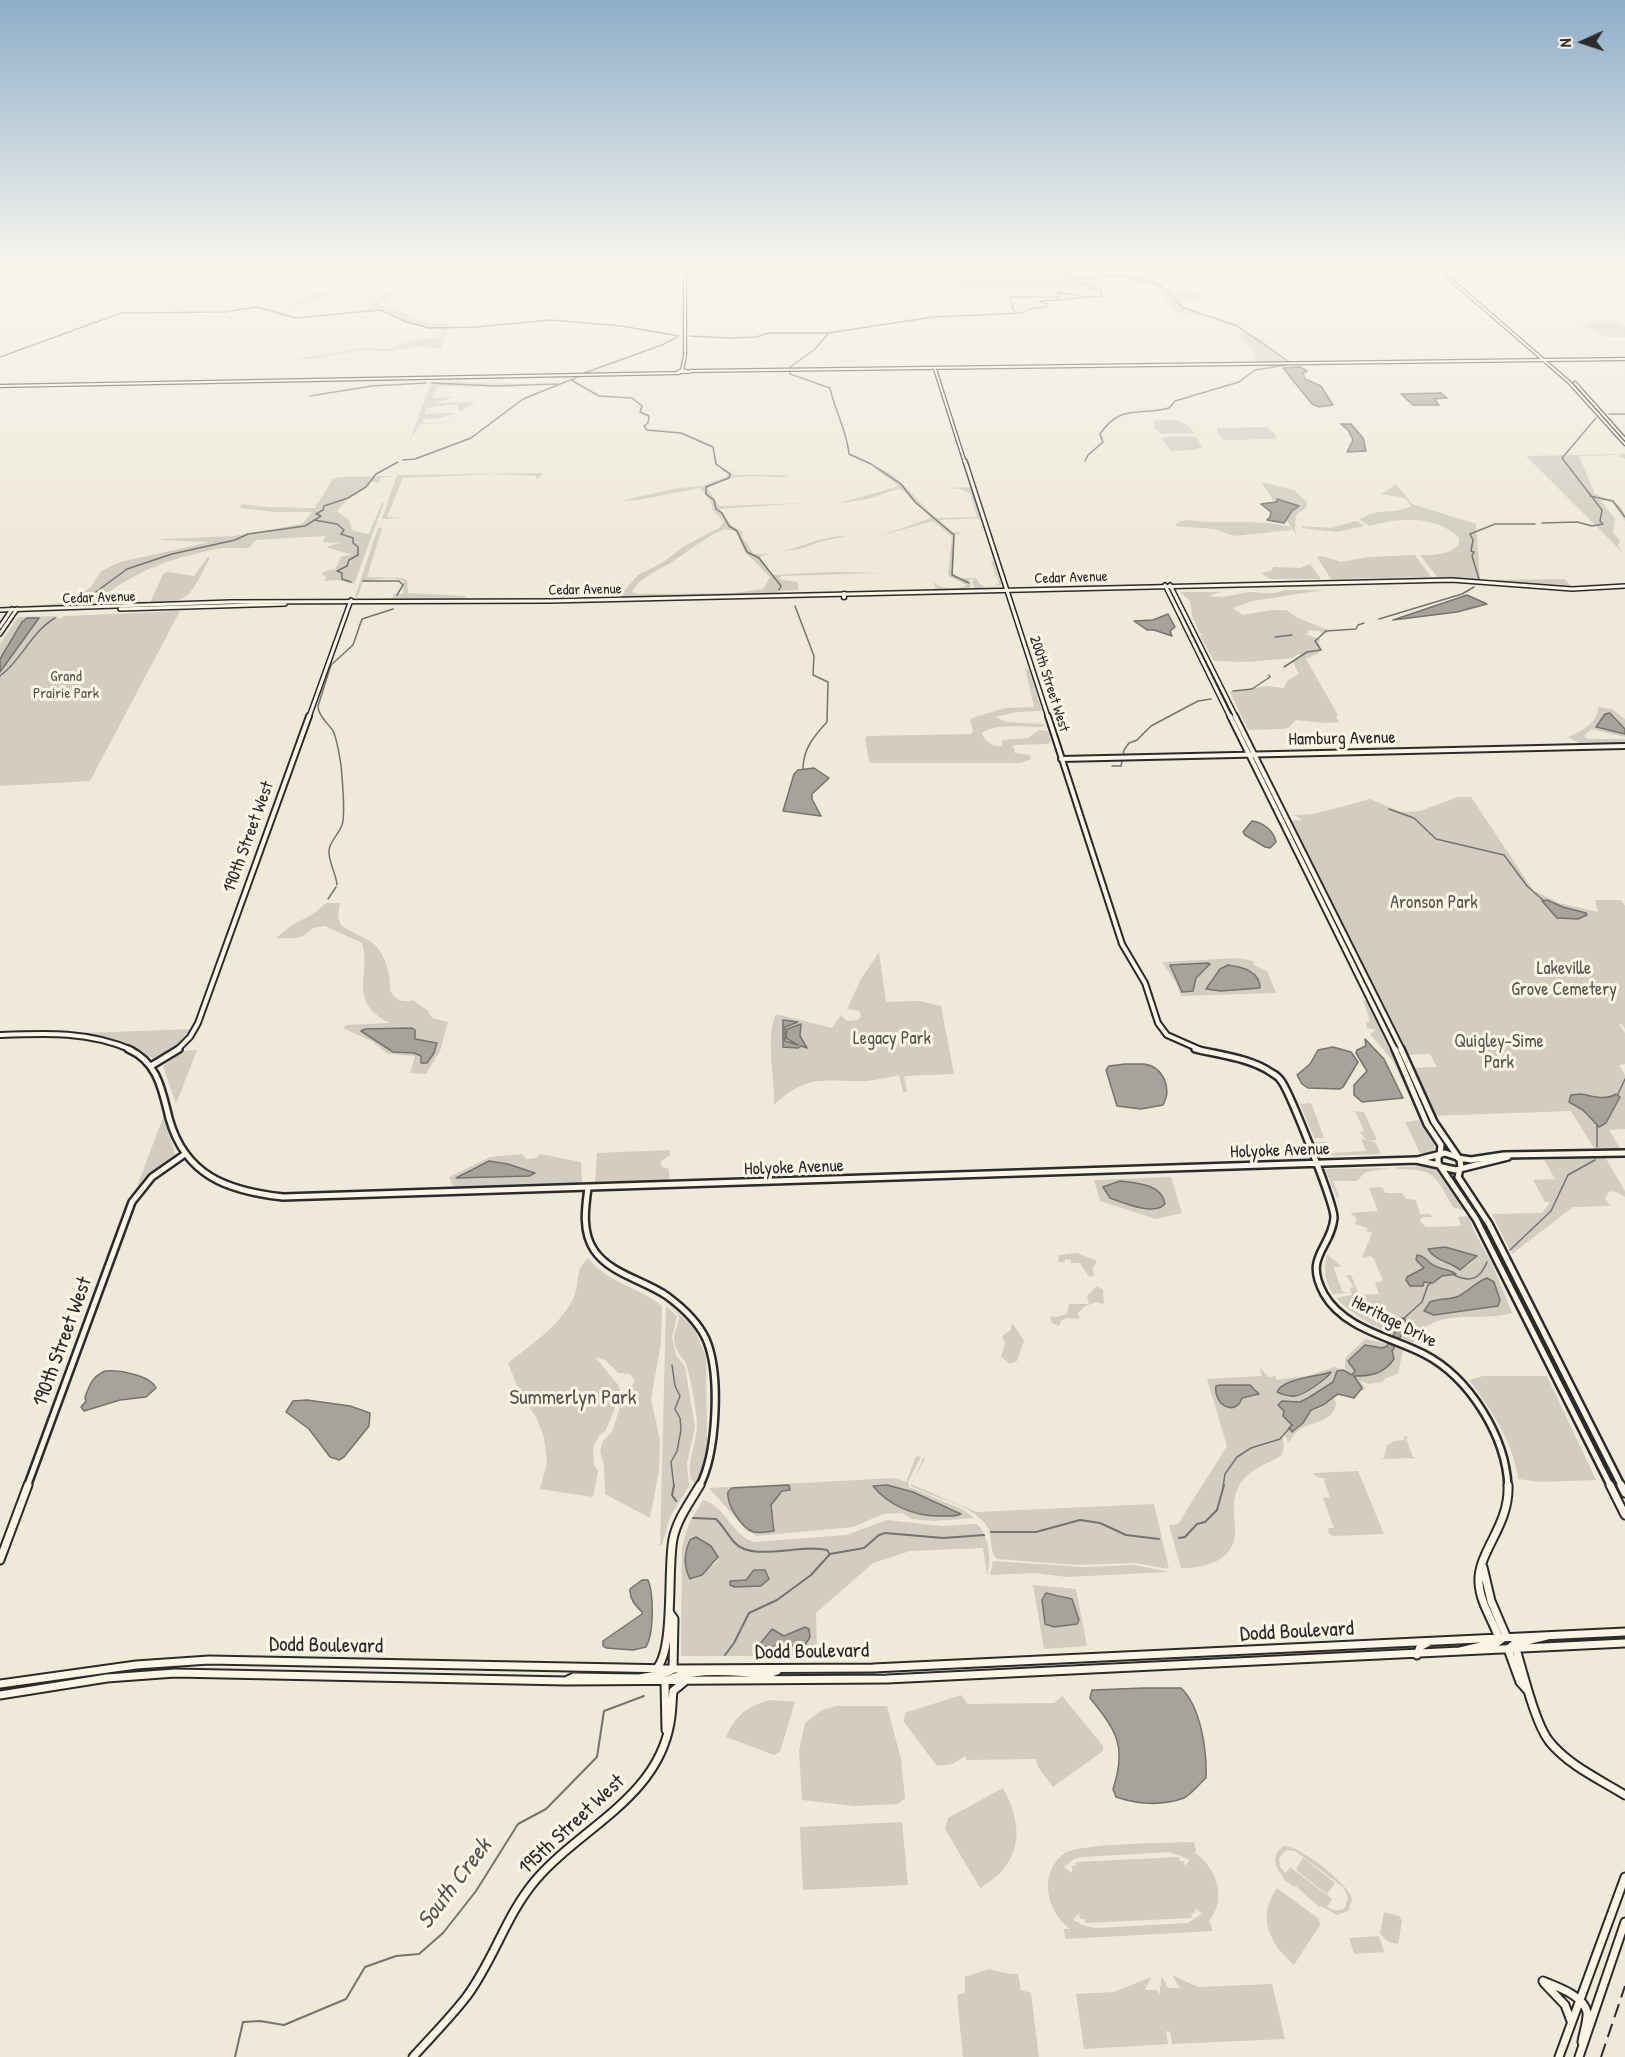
<!DOCTYPE html>
<html>
<head>
<meta charset="utf-8">
<style>
  body { margin:0 }
  #map { position:relative; width:1625px; height:2057px; overflow:hidden; background:#efe9da; font-family:"Patrick Hand",sans-serif }
  canvas { display:block }
  .north { position:absolute; left:1553px; top:12px; width:60px; height:60px; -webkit-text-stroke:4px #fcf5e5; paint-order:stroke; rotate:267deg; font-size:16px; font-weight:700; line-height:24px; text-align:center; color:#2b2b2b }
  .north::after { content:''; display:block; margin:auto; width:21px; height:27px; background:#2b2b2b; clip-path:polygon(50% 0,100% 100%,50% 72%,0 100%) }
</style>
</head>
<body>
<div id="map">
<canvas width="1625" height="2057"></canvas>
<div class="north">N</div>
</div>
<script>
const c = document.querySelector('canvas').getContext('2d');
c.lineJoin = 'round';
function paint(path, color) { c.fillStyle = color; c.fill(path, 'evenodd'); }
function stroke(path, color, width, dash) { c.strokeStyle = color; c.lineWidth = width; c.lineCap = dash ? 'butt' : 'round'; c.setLineDash(dash || []); c.stroke(path); }
function label(font, color, halo, rows, align = 'center') {
  c.font = font + ' "Patrick Hand",sans-serif'; c.lineWidth = 6; c.setLineDash([]); c.textBaseline = 'middle'; c.strokeStyle = halo; c.fillStyle = color; for (const [text, x, y, turn = 0] of rows) {
    c.save(); c.translate(x, y); c.rotate((+turn || 0) * Math.PI / 180); c.textAlign = isNaN(turn) ? turn : align; if (halo) c.strokeText(text, 0, 0); c.fillText(text, 0, 0); c.restore();
  }
}
const green = new Path2D(`
  M298,267C293,268 288,267 284,269C270,274 251,281 237,275V270L233,268H198Z
  M933,267L1050,270L1082,267L1084,273C1107,277 1143,267 1161,285L1125,278L1080,280L1104,289L1102,290H973L942,282L930,272Z
  M333,281L349,282L311,303H299L284,314L301,317L365,310L376,303L365,301H371L395,290L388,301H399L380,302L378,306L402,312L427,324H450L441,348L416,347L388,351L364,350L314,359H296L362,348L390,349L412,340L438,338L442,330L405,323L389,313L376,311L296,318L281,316L257,308L227,310L258,307L282,313L291,308L295,301L333,289Z
  M1165,289L1196,293L1202,299L1180,303L1181,306L1215,318L1179,313L1174,310L1163,297Z
  M1585,321H1618L1625,326V337H1605L1594,329H1586L1581,326L1588,325Z
  M1240,333C1257,331 1274,350 1287,360V363H1256L1255,353L1238,335Z
  M441,382L533,384L514,387L437,386L432,398L455,397L435,403L476,402L460,411L458,409V404L426,408L425,414L455,413L439,418L423,419V423L465,422L420,424L410,440L431,383Z
  M1154,421C1170,420 1185,417 1194,433L1161,434L1154,428Z
  M1267,427L1275,434L1276,439L1224,440L1217,432V428Z
  M1177,436L1197,437L1202,447L1194,450L1171,451L1161,438Z
  M1625,454V459L1618,455L1579,456L1595,494C1607,500 1625,501 1625,521L1611,501L1601,500L1615,519L1613,532L1620,541L1618,546L1625,555L1526,456Z
  M873,467C893,466 920,506 937,518L977,517L970,493L960,489L946,488L971,487L983,523L977,518L939,520L953,532L962,533L955,535L953,573L960,578H976C980,586 986,589 995,586L999,583L991,561H994L1001,585L975,589L972,581L975,579H969L971,589L936,590L934,582C942,590 957,590 967,585L950,577L948,574L952,537L933,521L880,536L931,518L902,490L897,489L868,499L840,503L899,486Z
  M726,469L734,475H793L783,476L790,478C770,477 720,471 708,489L719,506L805,503L720,509L732,526L743,532L742,537L754,554C785,558 816,535 846,536L819,542L803,548L760,556L763,563L773,575L833,572L882,573L782,576L778,579L798,582V590L778,591V594L598,598L602,592L612,595L623,592L638,575L662,563L683,547L720,527L724,522L713,510L711,502L700,488L638,500L620,501L678,488L702,486L726,477L728,474L721,470ZM724,529L735,531L745,552L770,577L763,589L734,593L637,594L632,592C642,575 661,570 676,559C693,548 706,537 724,529Z
  M543,473L538,479L535,476L495,474L403,478L387,517L405,518L382,519L397,475Z
  M396,476L381,478L378,483L370,481C361,494 345,498 337,511L349,520L353,531L369,534L382,503H384L354,584L337,580L324,581L326,577L322,574L323,572L335,569L342,556L352,555L326,547L340,543L324,542L323,540L326,536L256,540L249,548C239,549 227,547 216,549C166,560 139,569 97,601H147L148,604L20,607L71,602L91,587L101,571L120,562L210,542L161,540L163,539L234,536L302,524L312,512H273L240,508L241,504L267,507L315,508L332,480L338,477Z
  M1261,482L1294,490L1307,502V507L1296,515L1295,530L1297,536Z
  M1396,484L1412,504L1476,524L1480,580L1438,578L1420,555C1434,555 1450,555 1459,544V538C1437,515 1398,517 1370,526L1359,520C1380,506 1391,516 1411,506L1405,498L1381,494Z
  M1187,520C1222,525 1256,518 1290,527L1292,530L1234,536L1214,529L1175,526L1178,522Z
  M1356,521L1365,526L1336,532L1302,528V526L1331,528Z
  M378,528H382L367,577L402,578L407,580L408,593L466,596L465,600L357,598H392L394,594H403V581C389,575 375,580 363,582L357,598L355,597Z
  M1415,555L1431,577L1331,579L1317,557L1322,556L1341,562L1368,557Z
  M208,557L210,558C191,592 192,605 150,603L163,574L168,572L194,576Z
  M1310,564L1321,579H1270L1261,573L1271,571L1274,567L1300,568Z
  M1564,579L1573,588L1601,587C1562,589 1524,584 1486,580Z
  M1284,590H1323L1252,601L1233,608L1243,615L1272,610H1286L1298,618L1328,630L1327,634H1322L1320,631L1308,630L1309,633L1305,634L1320,639L1319,643L1321,649L1319,653L1306,659L1338,715L1336,716L1339,722L1325,723L1296,720L1288,728L1282,729L1248,730L1230,692L1267,686L1284,688L1288,680L1299,674L1293,662L1304,655L1298,654L1293,658L1247,662L1214,661L1200,636L1204,634H1200L1192,616L1190,601L1180,592H1221L1209,596C1222,599 1238,593 1251,592C1263,592 1273,596 1284,590Z
  M180,611L90,781L0,786V644L18,617L58,616L57,618H62L64,616Z
  M1025,668L1029,670L1042,711L1017,712L995,717L1006,722L1045,724L1042,727C1028,727 992,723 982,733C984,741 993,748 1002,746V740L1028,738L1039,730L1048,731L1051,742L1048,744L1013,745L1015,753L1029,755L1031,759L1021,763H872L869,761L865,739L867,736L971,734L973,731L970,720L972,718L1005,708L1034,707Z
  M1598,707L1612,709L1625,719V729L1614,715L1608,713L1596,728L1625,734V737L1591,729L1584,736L1589,739H1625V743L1581,744L1568,737C1581,732 1598,723 1598,707Z
  M1458,797H1471L1533,890L1559,903L1598,912L1595,900H1621L1625,906V1029L1622,1024H1619L1625,1033V1064L1619,1065L1625,1075V1129L1609,1130L1621,1149L1595,1150L1571,1111L1430,1116L1427,1112L1428,1114H1425L1397,1049L1283,821L1302,820L1294,815L1314,814L1370,799L1401,812L1420,811ZM1430,1054L1437,1067L1408,1068L1402,1055Z
  M326,903H340L338,916L341,925C351,932 361,936 371,942C385,951 391,976 390,990C395,1001 403,1003 413,1000L428,1011L432,1018L448,1022L440,1051L426,1074L410,1073L415,1056L388,1054L371,1041L343,1028L346,1025L390,1023C346,1001 372,975 362,943L325,926L313,928L303,936L296,938H276L292,925L313,914ZM395,1028L415,1032L414,1037L418,1040H429L434,1053L428,1062H421V1056L414,1053L393,1052L362,1031Z
  M879,952L886,1002L920,1001L941,1006L954,1074L904,1076L907,1092H903L899,1075C889,1077 877,1080 866,1081C826,1082 807,1073 774,1105C775,1079 765,1037 776,1014L832,1028L841,1015L847,1021L858,1020L861,1015L859,1011L847,1009L861,979Z
  M1239,958L1253,961L1254,965L1267,971L1276,993L1181,996L1175,981L1162,962ZM1210,963L1196,978L1193,988L1181,992L1172,971L1183,964ZM1233,965L1253,972L1261,985L1246,990H1208L1210,981L1223,966Z
  M1363,999L1368,1002L1401,1070L1419,1116L1393,1061L1370,1034L1376,1030L1367,1028L1366,1022H1370Z
  M193,1029L181,1044L156,1060L122,1041L84,1033Z
  M197,1050L176,1104L163,1066L183,1051Z
  M1309,1103L1312,1105L1324,1138H1314L1300,1104Z
  M1352,1111L1364,1112L1377,1140C1369,1141 1364,1140 1360,1132L1364,1131L1356,1113Z
  M164,1115L175,1154L155,1170L136,1189Z
  M1419,1120L1434,1144V1149L1430,1153H1420L1405,1122Z
  M1361,1138L1375,1142L1381,1154L1321,1156L1315,1142H1327L1332,1153L1366,1151Z
  M670,1150V1155L660,1162L662,1167L669,1169V1181L595,1182L597,1153Z
  M522,1154L527,1159L536,1158L540,1154L581,1162L582,1183L454,1188L449,1177L490,1157ZM494,1161L533,1171L529,1176L456,1178L485,1162Z
  M1605,1157L1625,1191V1197L1619,1193L1610,1191L1605,1198L1610,1206L1573,1207L1512,1254L1492,1214L1542,1213L1550,1202H1545L1533,1180L1555,1179L1544,1160Z
  M1427,1166L1437,1171L1465,1211L1453,1207C1435,1177 1437,1169 1398,1169L1395,1167Z
  M1390,1168L1366,1172L1356,1181H1333L1339,1196L1337,1198L1325,1169Z
  M1171,1177L1182,1213L1156,1219L1100,1201L1094,1180ZM1120,1181L1146,1184L1141,1208L1114,1200L1104,1190L1114,1182Z
  M1381,1187L1386,1193H1402L1406,1199L1416,1200L1420,1214H1430L1433,1217H1422L1420,1221L1426,1227L1461,1226L1458,1217L1469,1216L1473,1229L1492,1264L1512,1313C1480,1323 1430,1305 1413,1343C1385,1331 1357,1320 1336,1298L1352,1295L1350,1288L1354,1287L1346,1275H1351L1359,1295L1379,1294L1375,1283L1383,1281L1374,1259L1370,1256L1362,1258L1372,1233L1367,1231V1228L1355,1224L1357,1219L1350,1213L1378,1211L1369,1188ZM1445,1247L1477,1256L1469,1265L1457,1268C1450,1258 1435,1262 1429,1249ZM1425,1257C1434,1269 1446,1265 1455,1274L1442,1276L1432,1283H1424L1407,1277L1424,1268V1265L1418,1262ZM1487,1278L1494,1282L1500,1300C1483,1305 1439,1319 1424,1311L1427,1305C1441,1301 1456,1299 1468,1291C1475,1286 1478,1281 1487,1278Z
  M1077,1253L1097,1261L1093,1268L1094,1276L1089,1277L1080,1263H1071V1260L1066,1259L1062,1263L1058,1261L1059,1255Z
  M1327,1254L1342,1267H1334V1269L1342,1291L1347,1293L1333,1294C1325,1281 1323,1270 1327,1254Z
  M588,1258C606,1282 639,1287 662,1306L661,1343L651,1399L660,1440L659,1471L650,1518L605,1494L604,1466L600,1451L603,1441L612,1432L623,1397L635,1381L630,1374L618,1373L605,1360L595,1357L619,1386L621,1393L606,1430L599,1436L593,1448L594,1465L598,1471L593,1497L540,1489L547,1463L544,1437L537,1419L519,1391L508,1363C532,1344 557,1328 572,1301C581,1285 573,1272 588,1258Z
  M1097,1286L1103,1290L1104,1303L1101,1304L1097,1302L1085,1306L1077,1314L1080,1317L1078,1319L1066,1318L1061,1321L1059,1326L1052,1323L1050,1316L1056,1317L1067,1314L1069,1304H1089L1087,1296Z
  M666,1302L694,1328L706,1357L707,1446L703,1467L695,1483L691,1480C686,1460 698,1442 697,1421C695,1404 692,1384 687,1367C685,1357 676,1356 674,1339C674,1331 679,1324 679,1316Z
  M666,1306L677,1316L672,1338L676,1355L685,1367L695,1427L687,1463L689,1486L670,1517L662,1545H660Z
  M1013,1324L1024,1341L1017,1361L1010,1364L1001,1357L1005,1343L1002,1336L1011,1330V1325Z
  M1365,1339L1388,1344L1385,1348C1366,1346 1358,1342 1352,1364L1355,1371L1353,1375L1345,1372L1336,1373L1333,1382L1308,1398L1301,1402L1285,1401L1278,1406L1284,1411L1283,1416L1295,1429L1303,1423L1311,1410L1321,1408L1334,1398L1336,1403C1334,1422 1314,1421 1300,1429C1293,1434 1294,1437 1288,1442L1284,1434H1282L1284,1445L1282,1455C1266,1465 1246,1470 1238,1488C1231,1502 1235,1515 1235,1530C1236,1561 1205,1568 1181,1568L1169,1525L1178,1524L1227,1446L1207,1379L1262,1376L1259,1366L1268,1377L1276,1376V1380L1307,1376L1335,1367L1345,1370V1358ZM1330,1373C1328,1379 1306,1394 1299,1396C1292,1397 1286,1394 1279,1394V1387L1287,1382ZM1220,1385H1250L1256,1389L1255,1396L1242,1398L1232,1408L1220,1401L1216,1386Z
  M1395,1347L1403,1350L1398,1374L1386,1378L1382,1382L1369,1384L1360,1381L1366,1389L1359,1392L1355,1376C1366,1376 1384,1376 1390,1364C1393,1358 1390,1353 1395,1347Z
  M1483,1376H1547L1596,1480L1540,1482L1518,1479C1514,1443 1490,1408 1469,1380Z
  M1404,1436L1409,1437L1406,1438L1413,1457L1418,1458L1379,1459L1384,1458L1387,1445L1394,1441L1404,1440Z
  M916,1456L921,1457L908,1482L909,1487L964,1510L974,1518L934,1521L912,1519L902,1513L883,1514L853,1527L757,1536L747,1531L709,1488L894,1478L906,1482ZM789,1485L787,1490L782,1491L771,1505L775,1529C754,1538 752,1529 738,1516C732,1510 728,1505 727,1495L732,1488ZM874,1485C903,1484 928,1501 956,1510L960,1515C952,1517 944,1516 936,1516C901,1514 901,1505 874,1489Z
  M923,1458L925,1459L911,1484L976,1512L1154,1504L1169,1569L1135,1563L1077,1565L997,1559C989,1552 993,1538 988,1528C973,1503 934,1499 911,1486Z
  M1358,1471L1384,1534L1333,1536L1329,1534L1328,1528H1334L1323,1498L1330,1497L1324,1481L1326,1479L1315,1476L1313,1473Z
  M703,1500C726,1506 734,1539 755,1542L846,1535L887,1520L941,1526L976,1524C989,1532 992,1562 987,1575L983,1548L910,1551L873,1563L816,1613L817,1656H681L682,1547L689,1523ZM693,1538L718,1557L717,1562L694,1580L690,1579C684,1567 683,1550 693,1538ZM760,1569L769,1579C756,1592 745,1586 730,1581L746,1580L754,1570ZM801,1629L802,1646L773,1647L760,1644L774,1630L784,1636Z
  M993,1561L1084,1567L1135,1565L1170,1572L1067,1577L1034,1573L990,1575Z
  M1033,1585L1076,1589L1087,1646L1044,1649ZM1046,1593L1058,1594L1072,1599L1079,1620L1077,1624L1054,1627L1045,1624L1042,1600Z
  M961,1695L968,1704L1054,1703L1062,1696L1103,1746V1751L1053,1787L1038,1767L1036,1759L966,1760V1756L952,1764L937,1766L904,1722L905,1713Z
  M771,1700L795,1702L780,1752L774,1755L726,1737C735,1716 748,1705 771,1700Z
  M837,1706H887L901,1759L905,1798L898,1804L855,1806L802,1800L799,1751L805,1723L822,1710Z
  M1003,1788C1025,1828 1022,1864 980,1888L945,1829L948,1818Z
  M902,1822L908,1885L803,1890L800,1827Z
  M1194,1842L1196,1851L1194,1852C1216,1867 1228,1898 1209,1921L1213,1931L1065,1939L1064,1929H1070C1056,1918 1047,1902 1048,1884C1049,1872 1054,1860 1065,1853C1083,1843 1169,1843 1194,1842ZM1169,1852L1190,1860L1185,1866L1184,1861H1180L1179,1857L1075,1862L1076,1866H1072V1873L1064,1867L1074,1859L1082,1857ZM1195,1908L1202,1914L1187,1923L1097,1928L1085,1926L1073,1920L1079,1913L1080,1919H1085V1923L1192,1918L1191,1914L1195,1913Z
  M1284,1846C1299,1845 1349,1884 1352,1899L1348,1911L1337,1915L1321,1906L1320,1908L1296,1886L1294,1887L1283,1879L1284,1877C1274,1868 1271,1854 1284,1846ZM1286,1850L1295,1851L1343,1887L1348,1897L1345,1908C1339,1912 1332,1911 1327,1907L1332,1899L1290,1867L1286,1873L1280,1867L1279,1858Z
  M1303,1858L1335,1883L1327,1894L1296,1870Z
  M1277,1888L1319,1919L1320,1925L1294,1965C1270,1944 1256,1917 1277,1888Z
  M1384,1912L1399,1916L1402,1921L1398,1944L1389,1942L1380,1934Z
  M1379,1936L1384,1952L1354,1954L1349,1938Z
  M989,1969L1009,1974H1018L1021,1990L1031,1993L1039,2057H963L957,1997L959,1994L965,1993V1977Z
  M1172,1975L1198,1987L1272,1984L1285,2039L1172,2044L1170,2032L1166,2031L1168,2044L1084,2049L1076,1994L1114,1992L1151,1977L1145,1990H1157L1159,1996L1162,1976L1168,1988H1180Z`);
const water = new Path2D(`
  M1300,367L1307,371L1303,373L1305,379L1321,386L1333,405L1319,407L1312,404L1283,368Z
  M1441,393L1447,398L1434,399L1439,405H1413L1401,394Z
  M1341,424H1351L1363,438L1366,451L1347,452L1353,440L1348,430Z
  M1277,499L1299,506L1292,511L1284,523L1267,520L1270,517L1271,512L1261,504L1277,502Z
  M1467,595L1487,604L1457,612L1393,620Z
  M1168,614L1175,627L1170,631L1172,636L1154,630H1147L1134,621L1153,620Z
  M27,618H39L0,672V659L22,622Z
  M1610,713L1625,729V734L1596,727L1605,714Z
  M814,768L829,778L812,794V799L821,816L783,811L794,774L798,770Z
  M1252,821C1263,822 1274,831 1276,842L1270,848L1265,847L1245,835L1243,832Z
  M1547,900L1563,907L1586,913L1587,915L1578,919L1557,918L1542,901Z
  M1208,963L1210,964L1196,978L1193,991L1182,992L1170,965Z
  M1228,965C1242,967 1260,971 1260,988L1221,991L1206,989L1220,969Z
  M783,1020L798,1022L785,1027V1041L798,1045L786,1038L787,1029L801,1024L800,1036L807,1048L801,1046L798,1048L783,1047Z
  M412,1028L415,1030V1039L437,1043L434,1053L427,1063H421V1056L414,1053L393,1052L361,1031L365,1029Z
  M1365,1039L1384,1059L1403,1098L1362,1102L1354,1095V1085L1367,1071L1356,1053L1357,1050L1366,1046Z
  M1333,1047L1351,1052L1358,1062L1343,1087L1340,1089L1308,1088L1302,1084L1297,1075L1310,1064L1318,1050Z
  M1125,1064C1131,1064 1138,1064 1144,1064C1164,1067 1172,1089 1163,1105L1141,1109L1117,1106L1106,1070L1109,1066Z
  M1581,1094C1593,1096 1605,1101 1616,1094L1620,1097L1606,1123L1599,1127L1583,1110L1569,1102L1571,1095Z
  M489,1161L508,1164L535,1173L529,1176L456,1178Z
  M1120,1181C1137,1183 1162,1184 1165,1204C1154,1216 1124,1203 1110,1198L1103,1187Z
  M1445,1247L1477,1256L1460,1270C1450,1261 1436,1262 1428,1249Z
  M1417,1255C1426,1256 1426,1261 1433,1265C1441,1270 1448,1268 1456,1274L1442,1276L1433,1283L1424,1282L1423,1286H1410L1406,1280L1407,1277L1424,1268L1416,1260Z
  M1487,1278L1494,1282L1500,1300L1498,1306L1434,1315L1424,1311L1430,1302C1440,1298 1449,1300 1459,1296C1470,1290 1476,1282 1487,1278Z
  M1391,1315L1397,1319L1404,1318L1408,1324L1392,1351L1394,1359C1383,1375 1370,1376 1354,1376L1362,1388L1354,1398L1338,1394C1325,1402 1329,1404 1311,1410L1303,1423L1292,1432L1289,1428L1292,1425L1283,1416L1284,1411L1278,1405L1282,1401L1300,1402L1308,1398L1333,1382L1337,1371L1343,1370L1352,1375L1355,1371L1348,1361L1365,1345L1382,1348L1387,1346L1395,1332Z
  M105,1371C119,1370 150,1375 156,1388L146,1397L120,1400L84,1411L81,1407L86,1401L85,1397C90,1384 92,1377 105,1371Z
  M1331,1372C1328,1378 1303,1396 1295,1396C1290,1397 1281,1394 1277,1392C1282,1379 1315,1377 1331,1372Z
  M1220,1385H1250L1259,1394L1242,1398C1236,1417 1213,1405 1216,1386Z
  M307,1400L350,1406L370,1413L369,1426L344,1457L339,1460L330,1457L309,1429L286,1412L293,1401Z
  M789,1485L790,1490L782,1491L771,1505L774,1531C768,1532 760,1533 754,1532C742,1529 726,1504 728,1492L732,1488Z
  M887,1485L913,1492L961,1514C954,1517 946,1516 938,1516C914,1516 888,1505 873,1486Z
  M696,1537L711,1546L718,1557L702,1575L690,1579C684,1567 684,1553 690,1540Z
  M754,1570H765L769,1579L761,1586L735,1587L730,1585V1581L746,1580Z
  M642,1580H648C654,1595 654,1633 646,1647L633,1650L606,1648L603,1646V1641L642,1614V1612C636,1606 629,1599 630,1589Z
  M1046,1593L1072,1599L1079,1620L1077,1624L1054,1627L1045,1624L1042,1600Z
  M805,1627L809,1629L810,1637L805,1645L767,1647L760,1644L772,1629L784,1636Z
  M1144,1688H1181C1201,1707 1207,1751 1206,1778C1199,1784 1192,1794 1184,1798C1162,1806 1137,1804 1116,1797L1113,1789C1127,1747 1117,1731 1090,1698L1092,1690Z`);
const streamFar1 = new Path2D(`
  M1073,267L1066,276L1070,279L1122,276L1156,284L1168,291L1182,307L1237,326L1288,361L1286,365L1255,370L1239,382L1175,401L1169,408C1138,416 1120,404 1100,434L1103,442L1088,455L1085,461
  M1055,274L1067,267
  M1087,297L1102,296L1100,290
  M1057,300L1082,298
  M1017,312L1013,310L1010,297H1060
  M828,334L814,350L790,367V374L830,388C835,411 847,432 849,454L871,464L901,484L915,502L954,535L952,575L969,583
  M690,336L728,338L757,337L768,333H828L933,317L1023,313L1029,309L1046,307L1048,304L1039,301L1057,300L1060,296L1057,292L1086,297
  M0,357L121,313L225,312L256,307L296,318L380,310L407,322L429,328L476,327L551,320L621,326L679,336
  M584,373L662,345L677,337
  M571,380L599,396L632,398L642,406L640,412L649,416L648,423L644,426L647,430L681,433L713,447L716,464L730,474L729,478L706,487V494L714,500L716,509L722,513L729,526L737,531L747,552L759,558L781,586L779,590
  M432,383L495,386L557,384
  M310,396L372,386L426,383
  M1609,414H1625
  M403,460L415,459L471,438L523,399L580,376
  M1590,496L1613,501L1625,517
  M314,520L337,524L344,530L341,534L353,538V543L358,547V555L349,560L347,566L337,571L342,573V579L351,582
  M1542,523L1577,522L1592,526L1603,524L1600,521L1602,510L1562,458L1596,418
  M1479,579L1472,556L1474,552L1471,551L1473,540L1470,534L1495,524H1535
  M363,581H399L403,585L397,595
  M77,606L127,569L172,554L235,540L248,534L305,526L321,516L316,514L323,510L324,506L348,498L366,487L376,474L398,462
  M795,606L814,656L813,675L828,682L827,722C814,736 803,749 803,769
  M1379,619L1462,594L1474,587
  M1275,637L1292,635
  M1284,667L1307,652L1321,650L1315,641L1326,631L1356,629L1358,625L1364,623
  M0,676C22,660 31,632 55,618
  M1233,691L1252,689L1270,677L1269,675
  M1112,766H1121L1124,750L1129,743L1137,740L1151,726L1198,701L1211,699
  M1389,809L1414,818L1436,839L1504,855L1527,886L1544,901
  M337,885C336,872 328,862 329,850C330,841 339,834 342,825C346,814 342,778 341,765C339,754 338,744 334,733C330,724 318,717 318,706L331,665L353,645L362,619L393,609
  M328,899L336,887
  M1618,1094L1625,1079
  M1597,1124V1147
  M1510,1250L1551,1211L1568,1175L1595,1160
  M1454,1275C1471,1283 1480,1279 1487,1262
  M1402,1320L1422,1302L1428,1285L1431,1283
  M672,1365L675,1386L680,1396L675,1409L680,1418L681,1430L677,1451L671,1462L674,1487
  M1223,1487L1225,1474L1237,1457L1251,1448L1280,1439L1292,1425`);
const stream = new Path2D(`
  M674,1485L672,1495L676,1501
  M693,1518L716,1519C723,1526 728,1535 734,1542C752,1563 801,1543 827,1550L829,1553
  M991,1532H1036L1080,1520L1100,1523L1126,1535L1159,1539
  M1179,1538L1185,1537L1197,1524L1205,1522L1217,1510L1224,1485
  M725,1655L734,1643L749,1613L777,1600L811,1575L830,1554L864,1548L879,1535L885,1533L943,1538L984,1535
  M235,2057L243,2022L260,2021L284,2025L346,1999L365,1967L396,1956L419,1954L443,1933L476,1891L518,1824L546,1809L597,1757L604,1711L644,1696`);
const river = new Path2D(`
  M1070,279L1100,290`);
const secondaryFar4 = new Path2D(`
  M935,369L965,463
  M682,370L685,356V267
  M682,370L690,372H678Z
  M690,371L1625,359
  M0,386L679,373`);
const secondaryFar3 = new Path2D(`
  M965,461L1048,717
  M1165,585L1230,717
  M1170,585L1236,717
  M0,627L12,609
  M0,634L17,609
  M309,717L351,600`);
const secondaryFar2 = new Path2D(`
  M1048,716L1122,944L1145,983L1158,1023L1167,1035L1201,1050
  M1230,716L1395,1050
  M1235,716L1402,1050
  M1061,759L1625,746
  M0,1035C46,1033 89,1031 132,1050
  M177,1050L190,1037L198,1023L309,716`);
const secondaryFar1 = new Path2D(`
  M128,1049C158,1062 162,1090 169,1118C185,1176 228,1191 283,1197L1416,1160L1439,1165
  M1195,1049C1220,1055 1251,1058 1272,1073C1276,1075 1280,1079 1282,1082C1291,1096 1335,1205 1334,1218C1331,1249 1303,1256 1324,1294C1344,1329 1391,1337 1424,1354C1469,1377 1506,1436 1508,1487
  M1395,1049L1427,1124L1441,1145L1440,1155
  M1401,1049L1434,1122L1460,1160L1461,1168
  M151,1066L179,1049
  M1438,1156V1163L1476,1219L1611,1487
  M1458,1158L1471,1160L1504,1155L1625,1153
  M1417,1160L1445,1153L1457,1157
  M1442,1167L1456,1170L1508,1157
  M1460,1169L1458,1177L1489,1224L1622,1487
  M588,1188C585,1209 582,1232 594,1250C610,1274 644,1280 667,1296C682,1307 698,1322 706,1339C721,1374 717,1454 699,1487
  M27,1487L132,1202L152,1177L185,1154`);
const secondary = new Path2D(`
  M1610,1485L1625,1515
  M1621,1485L1625,1493
  M0,1560L28,1485
  M670,1613L674,1619L673,1669
  M1498,1636C1492,1619 1480,1602 1479,1583C1477,1552 1510,1526 1508,1485
  M1508,1649L1514,1644L1547,1636
  M1508,1649L1520,1682L1527,1690
  M1516,1649C1523,1672 1535,1723 1549,1741C1568,1765 1599,1779 1625,1795
  M1460,1651L1498,1642L1506,1636L1491,1601L1483,1567
  M1417,1655L1420,1647L1429,1642
  M656,1669C675,1650 667,1569 673,1539C677,1519 690,1502 700,1485
  M568,1680L574,1677L639,1678L663,1674L672,1670
  M665,1681C697,1666 735,1673 769,1674L777,1671
  M665,1681L666,1730
  M0,1684L136,1665L209,1660L673,1669L873,1668L1625,1632
  M0,1695L107,1678L175,1673L566,1681L887,1679L1625,1643
  M1543,1981C1557,1987 1583,1995 1587,2012C1588,2020 1583,2034 1582,2042
  M1544,1983L1565,2005L1571,2021
  M413,2057C431,2037 451,2017 467,1996C493,1961 506,1916 534,1882C579,1828 657,1799 670,1723C672,1712 672,1701 673,1691L684,1682
  M1559,2057L1625,1877
  M1579,2057L1625,1922`);
const primaryFar1 = new Path2D(`
  M1436,267L1569,382L1625,444
  M1575,383L1625,439`);
const primary = new Path2D(`
  M120,609L285,604
  M0,610L231,602L549,601L1452,580L1572,589L1625,586`);
const highway = new Path2D(`
  M844,594V597`);
const rail = new Path2D(`
  M1601,2057L1625,1986`);
const farStreetnames = [
  ["Cedar Avenue",1071,578,-2],
  ["Cedar Avenue",585,590,-1],
  ["Cedar Avenue",99,598,-2],
  ["200th Street West",1049,684,72]
];
const farParknames = [
  ["Grand",66,677],
  ["Prairie Park",66,694]
];
const streetNames = [
  ["Hamburg Avenue",1342,739,-1],
  ["190th Street West",249,837,-70],
  ["Holyoke Avenue",1280,1151,-2],
  ["Holyoke Avenue",794,1168,-2],
  ["Heritage Drive",1394,1322,27]
];
const parkNames = [
  ["Aronson Park",1434,903],
  ["Lakeville",1564,969],
  ["Grove Cemetery",1564,990],
  ["Legacy Park",892,1039],
  ["Quigley-Sime",1499,1042],
  ["Park",1499,1063]
];
const nearStreetnames = [
  ["190th Street West",63,1342,-70],
  ["Dodd Boulevard",1297,1632,-3],
  ["Dodd Boulevard",326,1646,1],
  ["Dodd Boulevard",812,1652,-1],
  ["195th Street West",572,1825,-43]
];
const nearParknames = [
  ["Summerlyn Park",573,1398]
];
const nearWaternames = [
  ["South Creek",455,1884,-53]
];
paint(green, '#d2cdc0');
paint(water, '#a6a399');
stroke(water, '#75736d', 1.5);
stroke(streamFar1, '#75736d', 1.5);
stroke(stream, '#75736d', 2);
stroke(river, '#a6a399', 4);
stroke(secondaryFar4, '#2b2b2b', 4.5);
stroke(secondaryFar3, '#2b2b2b', 6);
stroke(secondaryFar2, '#2b2b2b', 8);
stroke(secondaryFar1, '#2b2b2b', 10);
stroke(secondary, '#2b2b2b', 11);
stroke(primaryFar1, '#2b2b2b', 4.5);
stroke(primary, '#2b2b2b', 6);
stroke(highway, '#2b2b2b', 7);
stroke(secondaryFar4, '#fcf5e5', 2);
stroke(secondaryFar3, '#fcf5e5', 3);
stroke(secondaryFar2, '#fcf5e5', 4);
stroke(secondaryFar1, '#fcf5e5', 5);
stroke(secondary, '#fcf5e5', 7);
stroke(primaryFar1, '#fcf5e5', 2);
stroke(primary, '#fcf5e5', 3);
stroke(highway, '#fcf5e5', 4);
stroke(rail, '#2b2b2b', 2, [14, 7]);
const sky = c.createLinearGradient(0, 0, 0, 555);
sky.addColorStop(0, '#8dadc8');
sky.addColorStop(0.48, '#f8f5ee');
sky.addColorStop(1, '#f8f5ee00');
c.fillStyle = sky;
c.fillRect(0, 0, 1625, 555);
label('15px', '#2b2b2b', '#fcf5e5', farStreetnames);
label('15px', '#555450', '#fcf5e5', farParknames);
label('18px', '#2b2b2b', '#fcf5e5', streetNames);
label('18px', '#555450', '#fcf5e5', parkNames);
label('21px', '#2b2b2b', '#fcf5e5', nearStreetnames);
label('21px', '#555450', '#fcf5e5', nearParknames);
label('italic 24px', '#565552', '#fcf5e5', nearWaternames);
</script>
</body>
</html>
